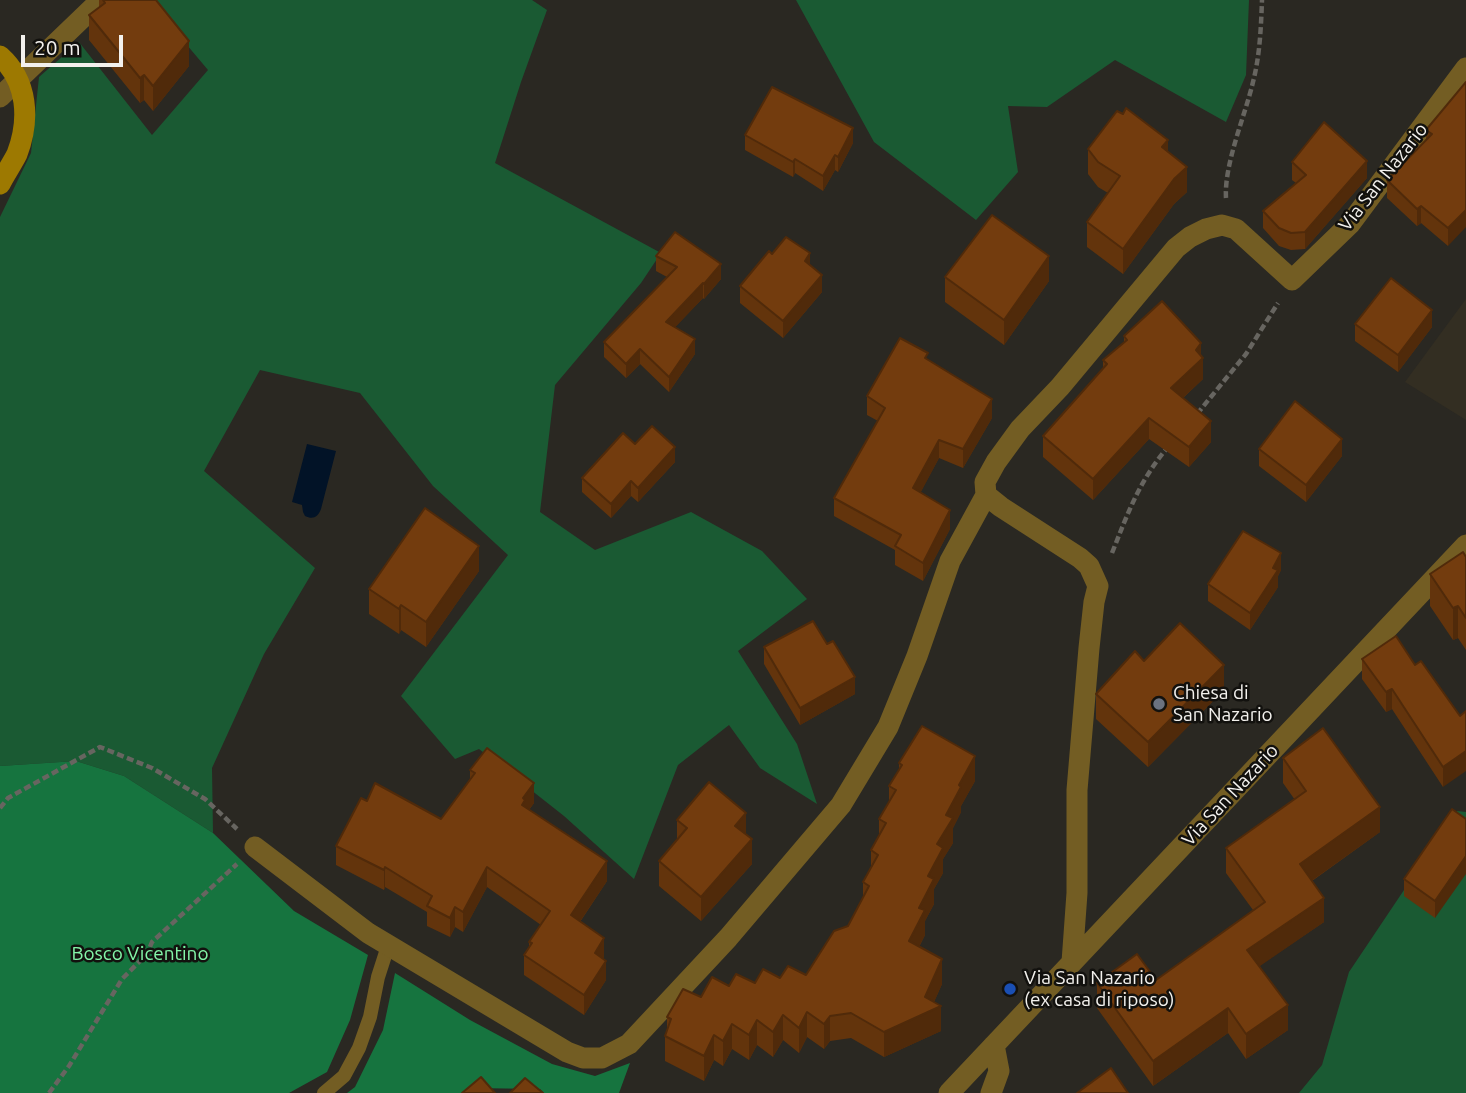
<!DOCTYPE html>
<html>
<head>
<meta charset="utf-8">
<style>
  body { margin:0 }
  #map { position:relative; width:1466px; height:1093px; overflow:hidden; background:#2a2822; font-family:Ubuntu,sans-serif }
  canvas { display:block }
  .scale { position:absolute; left:21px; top:35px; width:102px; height:32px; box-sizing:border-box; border:4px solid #f3f1ed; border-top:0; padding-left:9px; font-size:21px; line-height:24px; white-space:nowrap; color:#f3f1ed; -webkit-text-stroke:5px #12110e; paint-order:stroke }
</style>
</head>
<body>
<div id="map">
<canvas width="1466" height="1093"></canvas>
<div class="scale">20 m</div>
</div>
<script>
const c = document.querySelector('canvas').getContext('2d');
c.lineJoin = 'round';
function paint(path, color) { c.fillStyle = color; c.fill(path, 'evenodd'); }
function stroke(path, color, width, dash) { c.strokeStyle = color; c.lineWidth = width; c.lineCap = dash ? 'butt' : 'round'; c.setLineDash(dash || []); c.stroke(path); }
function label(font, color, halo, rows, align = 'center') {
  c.font = font + ' Ubuntu,sans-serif'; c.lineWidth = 5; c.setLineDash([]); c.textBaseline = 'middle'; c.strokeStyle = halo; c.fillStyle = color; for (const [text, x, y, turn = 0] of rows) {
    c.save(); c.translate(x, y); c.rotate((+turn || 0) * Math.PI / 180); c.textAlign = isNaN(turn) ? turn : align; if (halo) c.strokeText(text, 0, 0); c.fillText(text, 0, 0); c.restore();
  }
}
const built = new Path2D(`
  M1466,299V420L1405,382Z`);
const green = new Path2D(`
  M149,0H532L547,10L521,82L495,163L661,253L641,283L555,385L540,512L595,550L691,512L762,551L807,599L738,651L797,744L817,804L760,768L729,725L678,765L634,879L564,816L479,749L455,759L401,696L508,555L433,486L360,393L260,370L204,471L315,568L264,654L212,768L213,833L124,776L76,761L0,766V217L31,153L39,77L79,42L152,135L208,70Z
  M796,0H1249L1246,75L1226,122L1115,60L1047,107L1008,106L1018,172L976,220L874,142Z
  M1457,811L1466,812V1093H1299L1322,1065L1349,972Z`);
const forest = new Path2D(`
  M76,761L124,776L213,833L294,911L368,955L350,1020L327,1072L289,1093H0V766Z
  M395,973L470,1020L552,1064L595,1076L630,1063L619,1093H544L540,1089L471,1088L464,1093H347L355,1087L383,1030Z`);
const water = new Path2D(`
  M307,444L336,451L321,509C318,517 313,520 305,516L303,512L302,505L292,502Z`);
const path = new Path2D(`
  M1226,198C1224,164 1245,116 1253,82C1260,55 1261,27 1262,0
  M1197,414L1246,354L1278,303
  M1112,553C1128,513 1139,481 1168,447
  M0,808L8,798L100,747L152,768L205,799L237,829
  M49,1093L69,1066L122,979L147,954L152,942L237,864`);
const lane = new Path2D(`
  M324,1093L344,1076L359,1048L370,1017L378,977L388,946`);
const street = new Path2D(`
  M0,97L101,0
  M986,495L1001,507L1080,558L1089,566L1098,586L1094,602L1089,648L1077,790V893L1072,962
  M255,847L368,933L567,1052L583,1058H602L629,1044L728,938L841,805L888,727L917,656L950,561L986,495L985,482L996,462L1020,429L1060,387L1176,248L1190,237L1206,229L1222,225L1236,229L1292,280L1350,224L1466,68
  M949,1093L1466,545
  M991,1093L999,1071L994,1045`);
const secondary = new Path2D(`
  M0,56C28,81 30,120 17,154C12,164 5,174 0,184`);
const wall = new Path2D(`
  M99,0H156L189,66L153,111L144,100L140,103L89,40V15L99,7Z
  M1466,82L1448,246L1421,223L1417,226L1387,198V180L1426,140V130Z
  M745,135L853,143L838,172L835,170L823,191L795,173L793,177L745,150Z
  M1088,149L1168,151L1187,192L1174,204L1123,274L1087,247V222L1108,193L1098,187L1088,174Z
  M1292,162L1367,178L1305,249L1291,250L1279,246L1263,228V211L1296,183L1292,180Z
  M772,254L810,265L822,292L783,338L740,303V286Z
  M656,256L721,279L704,299L703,298L675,327L695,354L669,392L640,364L626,378L604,357V342L667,277L656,271Z
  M945,277L1049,281L1004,345L945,302Z
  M1355,324L1432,327L1398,372L1355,341Z
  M1124,336L1201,356L1203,379L1183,398L1211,442L1189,467L1149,439L1093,500L1043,457V436L1103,368V360L1124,343Z
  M928,360L992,418L963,468L939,458L920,493L950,529L923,581L895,565V550L834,516V498L878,421L867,415V396Z
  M635,444L675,462L638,502L631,496L611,518L582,492V478Z
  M1259,449L1342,456L1306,502L1259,466Z
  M1466,557V650L1458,638L1453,640L1430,606V574Z
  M1281,570L1278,576V587L1250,630L1208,601V584Z
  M479,571L426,647L401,630L399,634L369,614V589Z
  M764,647L855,694L800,725L764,664Z
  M1362,659L1415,665L1460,716L1443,787L1392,709L1386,712L1362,679Z
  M1144,661L1224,690L1148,767L1096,719V694Z
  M1283,758L1380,832L1312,881L1324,922L1259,966L1288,1030L1246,1059L1228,1033L1153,1086L1097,1008V983L1156,980L1253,910L1226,873V848L1295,800L1283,783Z
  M899,763L975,781L961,806V812L953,828V843L943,859V873L934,889V904L925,921V935L919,947L942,984L934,1002L941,1031L884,1057L851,1038L830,1041L824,1049L807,1037L799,1053L783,1040L773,1057L757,1045L749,1060L732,1049L723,1066L714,1060L704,1081L665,1061V1036L667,1032V1017L701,997L729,986L806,975L848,926L863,897V882L871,867V850L879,837V819L889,801V786L899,769Z
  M470,770L534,803L529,810L607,881L580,922L604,957L603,959L606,980L584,1015L524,975V955L529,948V942L541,925L487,887L463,932L455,927L450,937L427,926V912L385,887L384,890L336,865V846L367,801L441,819L470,780Z
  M1452,809L1435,918L1404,896V879Z
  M677,820L752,864L701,921L659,886V861L677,840Z`);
const shadedWall = new Path2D(`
  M189,41V66L153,111V86Z
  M144,75V100L140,103V78Z
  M853,128V143L838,172V157Z
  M1168,140V165L1162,147Z
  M835,155V170L823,191V176Z
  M795,159V173L793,177V162Z
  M1367,161V178L1305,249V232Z
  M1187,167V192L1174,204L1123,274V249L1174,179Z
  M1421,206V223L1417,226V209Z
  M1466,210V227L1448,246V228Z
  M810,253V270L805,261Z
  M1049,256V281L1004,345V320Z
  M721,264V279L704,299V284Z
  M822,275V292L783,338V321Z
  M703,283V298L666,337V322Z
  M1432,310V327L1398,372V355Z
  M695,339V354L669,392V377Z
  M1201,343V360L1203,358V379L1171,409V388L1196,350Z
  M640,349V364L626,378V364Z
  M992,399V418L963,468V449Z
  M1149,418V439L1093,500V479Z
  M1211,421V442L1189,467V447Z
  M1342,439V456L1306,502V485Z
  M939,440V458L913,507V488Z
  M675,447V462L638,502V488Z
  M631,481V496L611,518V504Z
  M950,510V529L923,581V563Z
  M479,546V571L426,647V622Z
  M1281,553V570L1278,576V587L1250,630V613Z
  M401,605V630L399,634V609Z
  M1458,606V638L1453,640V608Z
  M1224,665V690L1148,767V742Z
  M855,677V694L800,725V708Z
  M1392,689V709L1386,712V692Z
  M1466,751V771L1443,787V767Z
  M975,756V781L961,806V812L953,828V843L943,859V873L934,889V904L925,921V935L909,966V941L946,815L959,785Z
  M534,783V803L525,815L522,805L523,798Z
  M1380,807V832L1300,889V864Z
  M746,813V838L735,826Z
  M752,839V864L701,921V897Z
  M1466,856V874L1435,918V901Z
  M607,861V881L571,935V915Z
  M385,867V887L384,890V870Z
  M487,867V887L463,932V912Z
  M1324,898V922L1247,975V950Z
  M455,907V927L450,937V918Z
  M604,938V957L595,973V953Z
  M942,959V984L930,1011L941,1006V1031L884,1057V1032L925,997Z
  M606,961V980L584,1015V995Z
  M1288,1005V1030L1246,1059V1034Z
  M1228,1008V1033L1153,1086V1061Z
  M807,1012V1037L799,1053V1028Z
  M783,1015V1040L773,1057V1032Z
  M830,1016V1041L824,1049V1024Z
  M757,1020V1045L749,1060V1035Z
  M732,1024V1049L723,1066V1041Z
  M714,1035V1060L704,1081V1056Z`);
const building = new Path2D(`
  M103,0H156L189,41L153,86L144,75L140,78L89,15L105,3Z
  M1466,82V210L1448,228L1421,206L1417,209L1387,180L1432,134L1426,130Z
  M772,87L853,128L838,157L835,155L823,176L795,159L793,162L745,135Z
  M1126,108L1168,140L1162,147L1187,167L1174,179L1123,249L1087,222L1120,176L1098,162L1088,149L1117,111L1123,114Z
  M1324,122L1367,161L1305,232L1291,233L1279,228L1263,211L1306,175L1292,162Z
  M992,215L1049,256L1004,320L945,277Z
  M675,232L721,264L704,284L703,283L666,322L695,339L669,377L640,349L626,364L604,342L677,267L656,256Z
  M786,237L810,253L805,261L822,275L783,321L740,286L769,251L772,254Z
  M1391,278L1432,310L1398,355L1355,324Z
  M1162,301L1201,343L1196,350L1203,358L1171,388L1211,421L1189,447L1149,418L1093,479L1043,436L1107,364L1103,360L1127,340L1124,336Z
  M900,338L928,353L925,358L992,399L963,449L939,440L913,488L950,510L923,563L895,546L901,535L834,498L885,408L867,396Z
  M1295,401L1342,439L1306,485L1259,449Z
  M652,426L675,447L638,488L631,481L611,504L582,478L623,433L635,444Z
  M425,508L479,546L426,622L401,605L399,609L369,589Z
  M1243,531L1281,553L1273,568L1278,570L1250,613L1208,584Z
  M1463,552L1466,557V618L1458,606L1453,608L1430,574Z
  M813,621L827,644L833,641L855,677L800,708L764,647Z
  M1180,623L1224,665L1148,742L1096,694L1135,651L1144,661Z
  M1396,636L1415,665L1421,661L1460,716L1466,711V751L1443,767L1392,689L1386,692L1362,659Z
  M922,726L975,756L959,785L961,787L946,815L953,818L937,844L943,848L928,876L934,879L919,908L925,910L909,941L942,959L925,997L941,1006L884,1032L851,1013L830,1016L824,1024L807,1012L799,1028L783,1015L773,1032L757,1020L749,1035L732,1024L723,1041L714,1035L704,1056L665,1036L671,1019L667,1017L683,989L701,997L712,977L729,986L736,974L755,983L763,969L780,978L788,966L806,975L834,931L848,926L869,886L863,882L878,855L871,850L886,823L879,819L896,790L889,786L902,765L899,763Z
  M1323,728L1380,807L1300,864L1324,898L1247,950L1288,1005L1246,1034L1228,1008L1153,1061L1097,983L1137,954L1156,980L1265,902L1226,848L1306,791L1283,758Z
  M487,748L534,783L523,798L525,800L522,805L607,861L571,915L604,938L595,953L606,961L584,995L524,955L532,943L529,942L550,911L487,867L463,912L455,907L450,918L427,906L432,896L385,867L384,870L336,846L361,798L367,801L375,783L441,819L475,773L470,770Z
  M709,782L746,813L735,826L752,839L701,897L659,861L687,828L677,820Z
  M1452,809L1466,819V856L1435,901L1404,879Z
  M1111,1068L1128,1093H1077Z
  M481,1077L495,1093H462Z
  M525,1078L543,1093H510Z`);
const markers = [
  [1159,704,7,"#6b7280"],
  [1010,989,7,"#1a4fb4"]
];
const streetNames = [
  ["Via San Nazario",1383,177,-52],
  ["Via San Nazario",1230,795,-47]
];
const poiNames = [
  ["Chiesa di",1173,693],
  ["San Nazario",1173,715],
  ["Via San Nazario",1024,978],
  ["(ex casa di riposo)",1024,1000]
];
const parkNames = [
  ["Bosco Vicentino",140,954]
];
paint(built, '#332e22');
paint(green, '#1a5a33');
paint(forest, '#16743f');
paint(water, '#021327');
stroke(path, '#676560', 4.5, [7, 3.5]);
stroke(lane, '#735d23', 14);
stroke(street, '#735d23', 21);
stroke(secondary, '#9d7901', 21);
paint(wall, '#63340c');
paint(shadedWall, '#502a0a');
paint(building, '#733c0e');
stroke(building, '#502a0a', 2);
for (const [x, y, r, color] of markers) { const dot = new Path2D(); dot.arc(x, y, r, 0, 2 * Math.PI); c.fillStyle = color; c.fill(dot); stroke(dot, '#12110e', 2.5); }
label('19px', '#f3f1ed', '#12110e', streetNames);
label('19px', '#f3f1ed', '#12110e', poiNames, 'left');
label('19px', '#84f5a8', '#12110e', parkNames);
</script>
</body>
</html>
